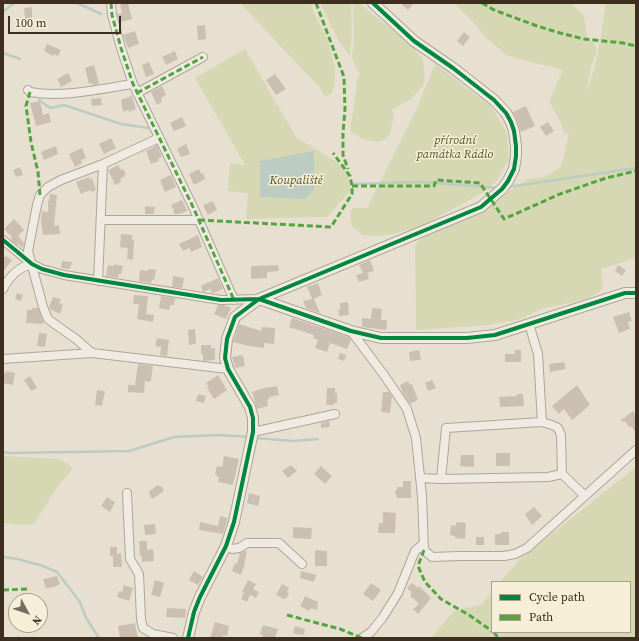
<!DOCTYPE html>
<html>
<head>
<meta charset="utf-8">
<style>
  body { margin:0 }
  #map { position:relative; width:639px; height:641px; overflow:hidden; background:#e7e0d1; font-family:"Source Serif 4",serif }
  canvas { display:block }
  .frame { position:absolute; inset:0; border:4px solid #3d2e20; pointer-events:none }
  .legend { position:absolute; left:491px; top:581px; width:140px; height:52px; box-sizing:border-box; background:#f7eed8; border:1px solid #ada18e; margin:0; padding:5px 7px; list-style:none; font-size:12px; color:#3d2e20 }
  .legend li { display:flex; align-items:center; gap:8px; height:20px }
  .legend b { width:20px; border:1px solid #ada18e }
  .north { position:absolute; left:8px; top:593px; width:40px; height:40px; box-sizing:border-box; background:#f7eed8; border:1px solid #ada18e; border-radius:50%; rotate:130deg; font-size:11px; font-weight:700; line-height:16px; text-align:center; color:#3d2e20 }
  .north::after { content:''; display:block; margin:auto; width:14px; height:18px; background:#786c5e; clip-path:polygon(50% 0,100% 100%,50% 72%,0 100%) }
  .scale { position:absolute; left:8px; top:16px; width:113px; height:18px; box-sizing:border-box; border:2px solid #3d2e20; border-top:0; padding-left:5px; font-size:12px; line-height:14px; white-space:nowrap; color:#3d2e20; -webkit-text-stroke:3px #f7eed8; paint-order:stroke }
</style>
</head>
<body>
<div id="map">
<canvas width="639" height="641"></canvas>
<div class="frame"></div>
<ul class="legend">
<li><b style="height:5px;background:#00873e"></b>Cycle path</li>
<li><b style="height:5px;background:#54a441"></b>Path</li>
</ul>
<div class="north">N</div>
<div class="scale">100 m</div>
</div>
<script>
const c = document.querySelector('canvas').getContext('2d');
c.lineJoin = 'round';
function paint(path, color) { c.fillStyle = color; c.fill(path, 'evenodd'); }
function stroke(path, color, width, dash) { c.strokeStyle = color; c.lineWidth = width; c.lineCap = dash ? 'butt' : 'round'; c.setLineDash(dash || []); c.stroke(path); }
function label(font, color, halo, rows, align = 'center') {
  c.font = font + ' "Source Serif 4",serif'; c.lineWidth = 3; c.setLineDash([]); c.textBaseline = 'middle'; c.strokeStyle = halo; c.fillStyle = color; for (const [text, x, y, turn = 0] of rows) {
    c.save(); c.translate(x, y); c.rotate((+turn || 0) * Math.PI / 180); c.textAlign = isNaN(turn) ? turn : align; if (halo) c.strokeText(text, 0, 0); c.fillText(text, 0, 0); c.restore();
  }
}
const green = new Path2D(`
  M240,3H311C313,9 315,15 318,21C320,26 323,30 325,35C332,50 341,81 330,95L324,96L320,88Z
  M320,3H351L352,35L350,56L340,43Z
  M353,3H360L364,7L412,46L423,59L425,78L423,86L411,99L394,109H391L394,114L390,134L386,139L377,142L363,139L350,131L358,76L361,75L357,70L352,58L354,37Z
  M454,3H571L584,16L586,27V33L588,39L594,43L597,51L591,67L586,93C598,65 601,33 606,3H636V258L601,269C602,276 605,283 601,290C593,300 559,305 545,308C536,310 529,316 520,319C510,322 499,322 489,325L416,330V312L415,246L420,239L473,216L527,179L544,177L561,167L569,134L564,133L561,123L549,101L563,70L519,59L506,55L495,45L487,39L473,22Z
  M245,49L296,137L335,161L347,173L351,190L327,217L246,219L248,193L228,191L230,163L245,165L195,78Z
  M435,64L491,106L507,133L509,159L497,181L484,192L422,226L390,235L375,236L362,235L352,226L350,215L352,208H367L417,108Z
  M3,456L58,459L68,464L72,467V470L58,486L34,524L24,525L3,523Z
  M636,467V638H431L455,610L481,605L492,592V632H630V582H500L520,559Z`);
const water = new Path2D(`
  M314,151L315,186L313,191L305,199L260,197V161Z`);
const stream = new Path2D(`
  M77,3L101,14
  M3,12L14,3
  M3,53L20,59
  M39,100L50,108L64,105L121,124L148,128
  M354,184L422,182L499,188
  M508,187L636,168
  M255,438L294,441L318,439
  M3,452L10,453L129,451L174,437L219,435L250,437
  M3,557L18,559L43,566L57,572L80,602L86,618L99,638`);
const building = new Path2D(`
  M120,3H128L132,19L120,22L117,14L122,13Z
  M400,3H414L408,10Z
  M32,7V19H25L24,8Z
  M205,25L206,39L198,40L197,26Z
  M135,31L139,44L128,48L123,35Z
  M464,32L470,37L463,46L457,41Z
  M47,44L61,50L58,56L54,54L53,56L44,51Z
  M175,51L178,59L166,65L162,57Z
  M149,62L154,74L146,77L142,65Z
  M94,65L99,84L93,85L92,83L89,84L85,68Z
  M68,73L72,81L61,87L57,79Z
  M275,74L286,89L276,95L266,80Z
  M162,86L166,95L161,98L162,102L157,105L151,92Z
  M132,96L136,109L129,112L128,110L123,112L121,100Z
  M101,98L102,105L92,106L91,99Z
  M40,101L43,115L49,113L51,122L36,126L30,103Z
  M526,106L535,126L521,132L517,120L513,112Z
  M182,117L186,126L174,131L170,123Z
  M548,122L554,131L546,136L540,127Z
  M111,138L116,148L104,154L99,144Z
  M186,144L190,154L181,157L177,149Z
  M157,145L162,157L158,159L159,161L151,164L146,151Z
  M56,146L58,154L44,160L41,152Z
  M82,148L86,158L81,160L82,163L75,167L69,154Z
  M118,165L121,170L123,169L126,174L124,176V177L120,179L121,182L115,185L108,170Z
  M20,167L23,175L16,177L13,170Z
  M199,169L201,174L203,173L205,179L194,185L189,174Z
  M171,175L176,187L165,192L160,180Z
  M89,177L90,179L92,178L96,190L91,192L90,190L81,194L76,182Z
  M50,194L57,195L54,226L59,225L60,234L43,235L41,221L42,211L48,212V201H49Z
  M182,200L187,211L179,214H174L173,210H174L171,205Z
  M213,201L217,210L208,215L203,205Z
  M145,206L155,207L154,214H145Z
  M14,219L24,230L18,236L24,243L23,248L18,244L17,245L12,241L11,239L12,237L4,229Z
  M121,234L132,235V240H134L133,260L127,259L128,248L120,247Z
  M198,235L202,247L191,252L189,248L183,251L179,244Z
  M6,256L12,260L3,272V259Z
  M370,260L374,271L367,273L369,279L359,282L356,275L363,273L359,265Z
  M62,261L72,262L70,269L61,268Z
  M114,264L123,266L121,274H119L118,278L106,276L108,265L114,266Z
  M278,265L279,271L267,272V278L251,279V266Z
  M618,265L626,270L622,276L615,271Z
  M149,269L156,270L154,280H152L151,283L139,281L140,270L147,271Z
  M173,276L184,278L182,288L172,287Z
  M218,278L223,289L213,293H212L210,289L203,292L201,286Z
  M318,283L322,295L314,299L320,313L306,308L303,301L312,299L307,287Z
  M17,293L23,295L21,301L15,299Z
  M134,295L148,296L146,314L154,315L153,322L137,319L139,304H133Z
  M161,296L175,298L174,305H170L169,310L159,308Z
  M53,297L61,299L59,303L63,305L60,314L50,309L49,307Z
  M348,302L349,315L339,316L338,310H340V303Z
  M218,305H224L231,308L226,319L214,314Z
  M32,308H38L43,321V324L26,323L27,310H32Z
  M372,308L382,309L381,320H387L386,330L362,327V318L371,319Z
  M629,312L632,321L628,322L630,329L619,333L613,317Z
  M292,318L349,337L351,340L347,349L330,343L327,352L315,348L318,340L313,338L314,335L289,327Z
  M239,324L261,331L262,327L275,328L274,344L264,343V348L249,346L233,342Z
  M195,329L196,344L189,345L188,330Z
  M39,333L47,334L45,347L37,346Z
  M157,338L169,340L167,356L160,355L161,347L155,346Z
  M201,345H211V348H215V360L203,361V354H201Z
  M419,350L421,360L410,361L409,352Z
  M514,350H521V362H505V354H515Z
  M340,353L346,355L344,361L338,359Z
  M243,355L245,366L235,368L232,357Z
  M564,362L566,369L550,372L549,364Z
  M138,364L153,366L151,380L150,382L145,381L144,393L128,392V385H135Z
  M6,371L15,373L13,385L3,383V373H6Z
  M218,375L227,390L214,399L207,388H209L206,383Z
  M30,376L37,388L31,391L24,380Z
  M432,380L436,388L428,391L425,383Z
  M408,381L410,385L412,384L418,400L410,404L403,393L400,385Z
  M577,385L590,405L572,420L564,409L559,414L552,406Z
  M277,386L279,395L269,397V399L267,400L268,406L257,409L252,392L264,388Z
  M327,388H335V393H337V403H334V405H326Z
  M97,390L105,391L102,406L95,405Z
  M383,392H389L392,396L390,413L381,412Z
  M198,394L206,396L204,403L196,401Z
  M517,394H523L524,406L500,407L499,397L517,396Z
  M633,411L636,416V433L631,426L629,427L626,422L620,421Z
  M329,421L330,427L321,428V423Z
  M496,453H510V466H496Z
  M461,455H474V467L460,466Z
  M224,456L239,459L233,485L218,482L219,477H217V475L215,474L217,466L222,467Z
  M291,465L297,471L288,478L282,471Z
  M321,466L332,476L325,484L314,474Z
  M403,481H411V498H397V495L395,494V491L397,490V487H403Z
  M158,485L162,487L164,491L152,499L150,496L149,491Z
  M249,493L260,496L258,506L247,503Z
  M107,497L115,502L110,512L101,506Z
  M534,507L542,516L532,525L525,514Z
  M383,512L396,513L395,533H378L379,523H383Z
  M220,516L228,518L223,534L199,530L200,522L218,526Z
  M456,522L466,523L465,539L455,538V536L450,535L451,525L456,526Z
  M155,524L156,534L145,535L144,525Z
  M293,527L312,528L311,539L293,538Z
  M501,532H509V545H495V534H501Z
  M476,537H484V545H476Z
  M139,541H147V550L153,549L154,561L142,562V556H140Z
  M110,547H117V554L121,553L122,567H113V556H110Z
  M315,550L327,551V566H315Z
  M245,551H247L244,566L241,575L232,571L235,563L237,564L240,553Z
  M194,571L203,577L198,585L189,580Z
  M301,571L316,575L314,582L300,578Z
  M57,576L60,584L54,587L46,588L43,579Z
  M155,580L164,583L160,597L151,595Z
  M248,580L256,584L253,589L259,592L256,598L250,595L247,602L241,599L244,593L242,592Z
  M371,583L381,590L373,601L363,594Z
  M412,583L418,588L419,586L431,598L418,614L413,609L419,604L413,598H411V592L407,588Z
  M282,584L289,588L287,592L289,593L286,599L284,598V599L276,595Z
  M124,585L133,588L129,601L117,597L119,591L122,592Z
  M305,596L318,602L317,610L310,608L309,611L300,606Z
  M167,608L186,609L185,618L166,617Z
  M215,622L229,626L227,636L223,635L222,638H210Z
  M135,623L138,638H120L118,626Z
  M263,625L278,629L275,638H262L263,635L260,634Z
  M295,626L305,629L304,635L300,634L299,635L293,633Z`);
const minor = new Path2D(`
  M111,3L112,15L121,48L133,84L194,209L234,300
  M28,90L30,92C63,98 99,89 133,84
  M137,93L203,57
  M101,220H199
  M3,240L32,264L42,269L64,275L221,300L259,299
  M98,281L103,164
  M3,289C9,277 19,267 32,264
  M529,324L538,354L542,422
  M351,331L384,375L407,409L416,438L422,496L424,550L432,557L459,556H504L515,554L527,548L636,450
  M92,353L76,339L56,325L48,319L43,307L28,251L37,205L40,195L48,187L61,180L103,164L159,138
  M3,359L92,353L228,369
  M253,432L335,414
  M420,478L441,479L548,477L562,474
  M441,479L446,428L542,422L552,425L558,428L561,435L562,474L585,496
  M127,493L130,559L139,574L141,619L143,628L153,634L173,638
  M226,546L232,549L239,548L247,543H279L302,564
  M362,638L371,632L383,617L398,593L415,551L423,544`);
const tertiary = new Path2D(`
  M259,299L351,331L381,338H467L495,335L625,293H636
  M188,638L194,612L200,597L226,546L234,522L253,432V418L250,407L228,369L225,358L227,339L235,317L259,299L481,207L502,189L508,181L514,169L516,156V146L514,131L511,122L506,113L494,100L453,68L414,41L373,3`);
const quiet = new Path2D(`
  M111,3L112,15L121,48L133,84L194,209L234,300
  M316,3L344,77L345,109L343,133V155L348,169
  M482,3L494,10L537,26L560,33L584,39L623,43L636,46
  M30,92L26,106L31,142L38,172L40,195
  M137,93L203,57
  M352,186H434L436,180L480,183L504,219L560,194L606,178L636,171
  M199,220L331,227L352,194V186L350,176L333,153
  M424,550L418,566L425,582L441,599L469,615L492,631
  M3,590L27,589
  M287,615L340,629L362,638
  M494,632L498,638`);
const cycleway = new Path2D(`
  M3,240L32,264L42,269L64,275L221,300L259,299L351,331L381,338H467L495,335L625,293H636
  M188,638L194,612L200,597L226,546L234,522L253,432V418L250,407L228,369L225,358L227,339L235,317L259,299L481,207L502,189L508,181L514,169L516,156V146L514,131L511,122L506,113L494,100L453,68L414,41L373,3`);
const parkNames = [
  ["přírodní",455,141],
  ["památka Rádlo",455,155],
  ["Koupaliště",296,181]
];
paint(green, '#d6d7b3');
paint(water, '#bcccc2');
stroke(stream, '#bcccc2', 2.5);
paint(building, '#cbbfb2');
stroke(minor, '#ada599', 10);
stroke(tertiary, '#ada599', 12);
stroke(minor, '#efebe3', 8);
stroke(tertiary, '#efebe3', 10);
stroke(quiet, '#54a441', 3, [6, 3]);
stroke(cycleway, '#00873e', 4);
label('italic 12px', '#4d5a26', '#f7eed8', parkNames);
</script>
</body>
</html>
